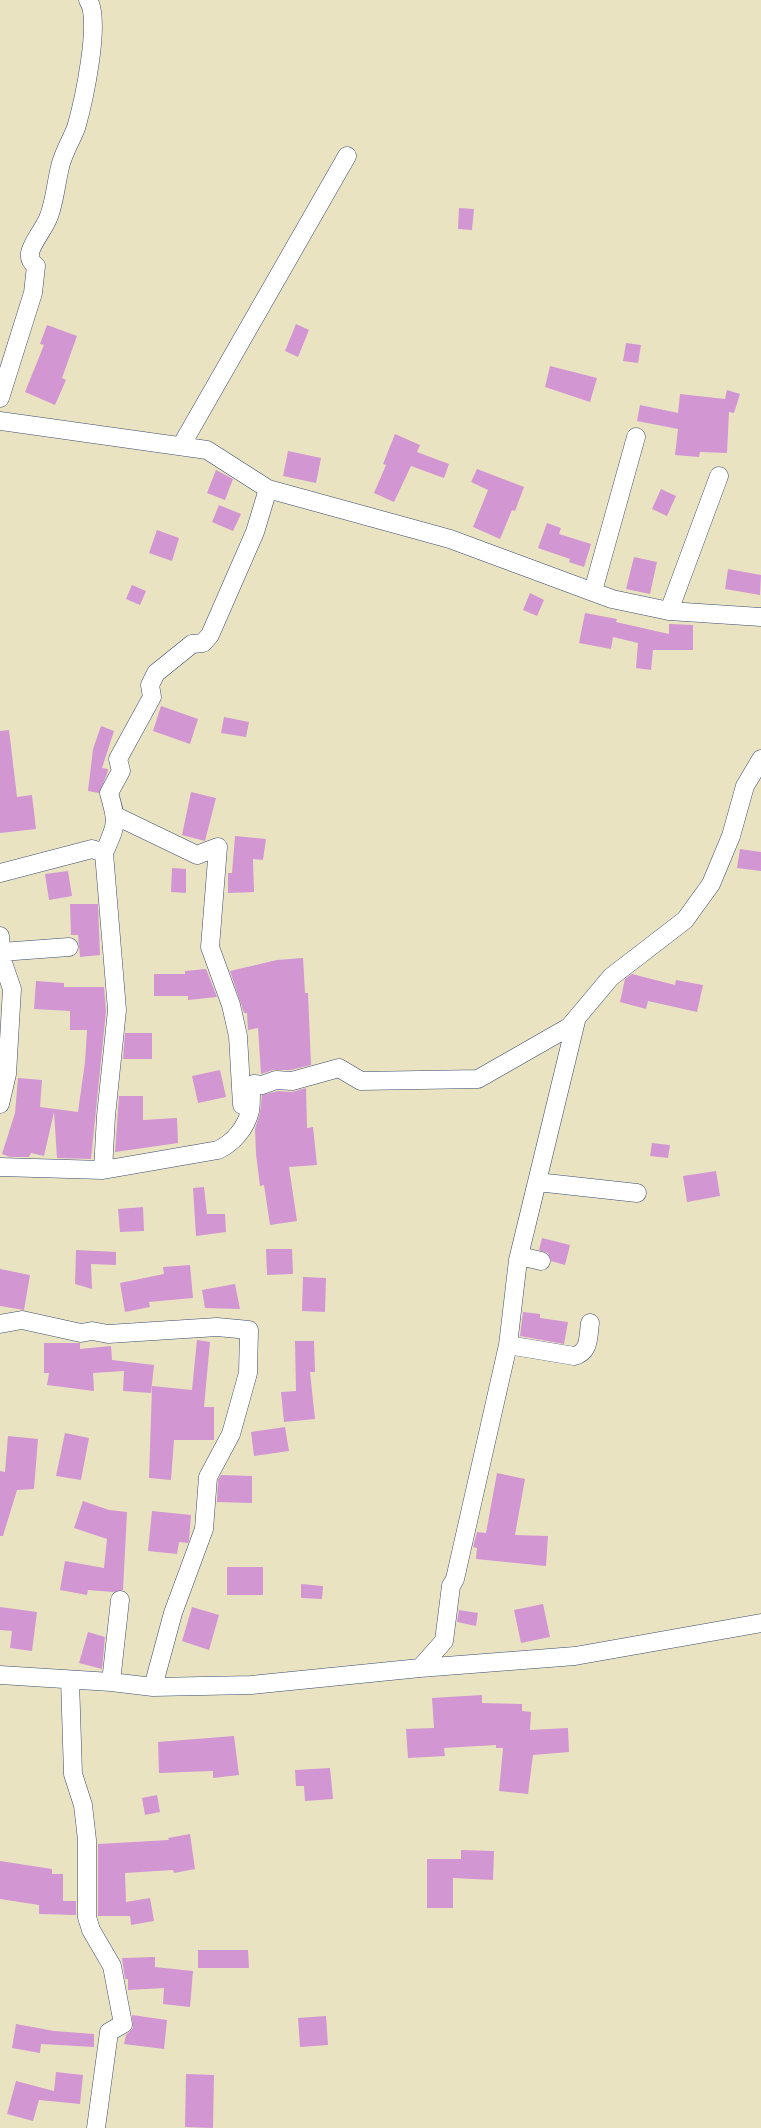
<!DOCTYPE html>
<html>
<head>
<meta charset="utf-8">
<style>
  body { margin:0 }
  canvas { display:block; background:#eae3c2 }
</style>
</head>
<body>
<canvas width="761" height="2128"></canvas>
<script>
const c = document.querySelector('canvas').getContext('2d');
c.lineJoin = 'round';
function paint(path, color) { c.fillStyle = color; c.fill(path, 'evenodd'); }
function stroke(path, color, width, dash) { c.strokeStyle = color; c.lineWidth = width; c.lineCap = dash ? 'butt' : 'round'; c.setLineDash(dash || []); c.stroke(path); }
const building = new Path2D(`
  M459,208L474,209L472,230L458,229Z
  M296,324L309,330L298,357L285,351Z
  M47,325L77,336L62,378L66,380L55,405L25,392L44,345L40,344Z
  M626,343L641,345L638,363L623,361Z
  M550,366L597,378L590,402L545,387Z
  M727,390L740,394L734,413L729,412L727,453L700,452L699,457L675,455L678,429L637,421L640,405L678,413L680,394L725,399Z
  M395,434L420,445L417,452L449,464L444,478L411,466L394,502L374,493L386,465L383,464Z
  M288,451L321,458L316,483L283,476Z
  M477,469L524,487L515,511L512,510L500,539L473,527L488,490L471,482Z
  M216,470L233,479L225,500L207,493Z
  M661,489L676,496L667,516L652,509Z
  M219,505L241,514L233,531L212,522Z
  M547,523L561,528L559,534L591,544L584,567L569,562L570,559L538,548Z
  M157,530L179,538L172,561L149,553Z
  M634,557L657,562L650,594L626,589Z
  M728,569L761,575L760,595L725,589Z
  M132,585L146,591L140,605L126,599Z
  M530,593L544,600L537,616L523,610Z
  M585,613L617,619L616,622L669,634V624L693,625V650H653L651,670L636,668L638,643L613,637L611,649L579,643Z
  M161,706L198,719L190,744L153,731Z
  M224,717L249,722L246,737L221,733Z
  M101,726L114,731L102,768L108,769L107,774L99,793L88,791L93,749Z
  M9,730L17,797L32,795L36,829L0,833V731Z
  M191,792L216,798L205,841L182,835Z
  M235,836L266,839L263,860L253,859L254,892L228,893V873H232Z
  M740,849L761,852V871L737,868Z
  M172,868L186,869V893L171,892Z
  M68,871L72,896L49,900L45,874Z
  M70,904H98L100,955L80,957L78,935H71Z
  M303,958L305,993H308L311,1065L291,1070H273L261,1074L258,1028L248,1030L247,1013H244L230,971L277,960Z
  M206,969L217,997L188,1000V996H154V974H185V971Z
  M632,974L675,985L676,980L703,985L697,1012L648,1001L646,1009L620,1002L625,979Z
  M36,981L64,983V987H104L106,1011L91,1159L57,1158L54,1112L44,1156L31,1153L29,1157H10L2,1154L15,1113L18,1078L42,1080L40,1107L78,1112L85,1062L87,1030H70V1011L34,1009Z
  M125,1033H152V1059H123Z
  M220,1070L226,1097L198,1103L192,1076Z
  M306,1088L307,1128L313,1127L317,1165L289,1167L297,1221L270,1225L264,1185L260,1186L256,1154L255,1129L260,1113L262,1095L278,1091L292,1092Z
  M119,1096H143V1120L177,1118L178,1143L115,1152Z
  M652,1143L670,1145L668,1158L650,1156Z
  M716,1171L720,1196L687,1202L683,1176Z
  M204,1187L207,1214H225L226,1232L196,1236L193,1188Z
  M143,1207L144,1231L120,1232L118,1209Z
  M542,1238L570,1245L565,1265L551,1261L548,1253L539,1250Z
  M266,1249H292L293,1274L267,1275Z
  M76,1250L116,1252V1265L91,1264L92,1289L75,1284Z
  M190,1265L193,1298L149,1302L150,1307L125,1312L120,1283L164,1274L163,1267Z
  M0,1269L30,1275L24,1310L0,1306Z
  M303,1277L326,1278L325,1312L302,1311Z
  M235,1284L240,1309L205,1308L202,1290Z
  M523,1312L540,1314V1318L568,1322L564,1344L520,1336Z
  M197,1340L210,1342L204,1407H214V1440H174L171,1480L149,1478L152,1386L192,1390Z
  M295,1341H314L315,1372H310L315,1419L284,1422L281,1392L296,1391Z
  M44,1343H80V1349L111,1346L112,1360L154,1365L151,1393L123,1391L124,1371L93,1373L94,1391L47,1385L49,1373H44Z
  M285,1427L289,1451L254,1456L251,1432Z
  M65,1433L89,1438L81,1480L56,1476Z
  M8,1436L38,1439L34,1489L17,1490L3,1536H0V1471L5,1472Z
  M497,1473L525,1479L515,1535L548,1536L546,1566L476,1559L477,1548L473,1547L477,1532L486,1533Z
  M221,1475L252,1476V1503L217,1502L218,1480Z
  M83,1501L109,1510L127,1512L123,1590L113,1592L88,1590L87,1595L60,1590L65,1561L104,1568L107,1539L74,1528Z
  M152,1511L191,1515L189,1540L188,1543L179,1542L177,1554L148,1551Z
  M227,1567H263V1595H227Z
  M301,1584L323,1586L322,1599L301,1598Z
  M543,1604L550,1637L521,1643L514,1610Z
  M0,1607L37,1612L32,1651L10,1648L12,1631L0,1630Z
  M192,1607L219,1615L209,1650L182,1641Z
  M459,1610L478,1613L476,1626L457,1622Z
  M88,1632L105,1637L102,1669L79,1663Z
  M482,1695V1703L522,1704V1711L531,1712L530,1730L568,1728L569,1752L533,1755L528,1794L499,1791L503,1748H496V1745L444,1748L445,1756L408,1758L406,1729L434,1728L432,1698Z
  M234,1736L239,1775L213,1778V1771L159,1773L158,1742Z
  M330,1768L333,1799L305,1801L304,1786H296L295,1770Z
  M157,1795L160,1812L145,1815L142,1798Z
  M190,1834L195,1869L174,1873L173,1870L125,1873L126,1902L150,1898L154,1921L131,1925L130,1916H98V1844L169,1840L168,1838Z
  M461,1850L494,1851L493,1880L453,1878V1908H427V1859H461Z
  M0,1861L52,1869V1874H63V1901H76V1915L39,1914V1905L0,1899Z
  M198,1950H248L249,1968H198Z
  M155,1957V1967L193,1971L190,2007L163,2004L164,1988L128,1990V1979H125L122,1958Z
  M132,2015L167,2020L164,2049L124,2044L126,2035L133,2028Z
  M326,2016L328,2045L300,2047L298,2018Z
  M16,2024L54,2031L94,2034V2047L41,2044L40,2053L12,2048Z
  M56,2072L83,2075L80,2104L39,2100L33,2121L7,2114L16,2081L54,2091Z
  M186,2074L214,2075L213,2128L185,2127Z`);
const minor = new Path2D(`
  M0,398L33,293L36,266C32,263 29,259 30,253C32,242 45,228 49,216C55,200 56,183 60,167C63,153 71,141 76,128C83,104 102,19 88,0
  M0,421L207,450L268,489
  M181,446L347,156
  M593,591L636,437
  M669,611L719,476
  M116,816L197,855L218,847L210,947L231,1005L238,1036L242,1105
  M0,873L92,849L104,853C117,823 118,824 109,793L121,771L118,759L152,697L150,685L156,673L192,644L203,643L210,635L255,532L268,489L450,539L612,599L669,611L761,617
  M0,936L2,960L12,989L7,1074L0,1104
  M1,952L69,947
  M0,1167L103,1170L218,1150C233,1143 246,1128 250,1111C252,1102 249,1093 254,1084L262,1085L276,1080L292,1081L339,1068L361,1081L478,1079L569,1027L611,977L685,920L711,884L731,836L745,786L761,759
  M103,1170L106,1116L117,1010L104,853
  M537,1182L637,1193
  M518,1260L576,1021
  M0,1324L22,1320L81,1333L92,1331L108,1334L217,1327L249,1330L248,1373L231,1434L208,1477L204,1529L173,1613L153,1687
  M508,1345L574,1356C590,1352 588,1337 590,1323
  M420,1668L444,1641L451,1586L455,1579L508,1345L518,1260L524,1257L541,1261
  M0,1675L111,1682L153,1687L251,1685L420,1668L575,1656L761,1623
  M70,1680L73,1774L83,1805L87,1840V1917L91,1930L112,1966L123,2024L109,2032L96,2128
  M111,1682L120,1600`);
paint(building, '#d296d3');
stroke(minor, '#3a4a6d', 19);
stroke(minor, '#fff', 18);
</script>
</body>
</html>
